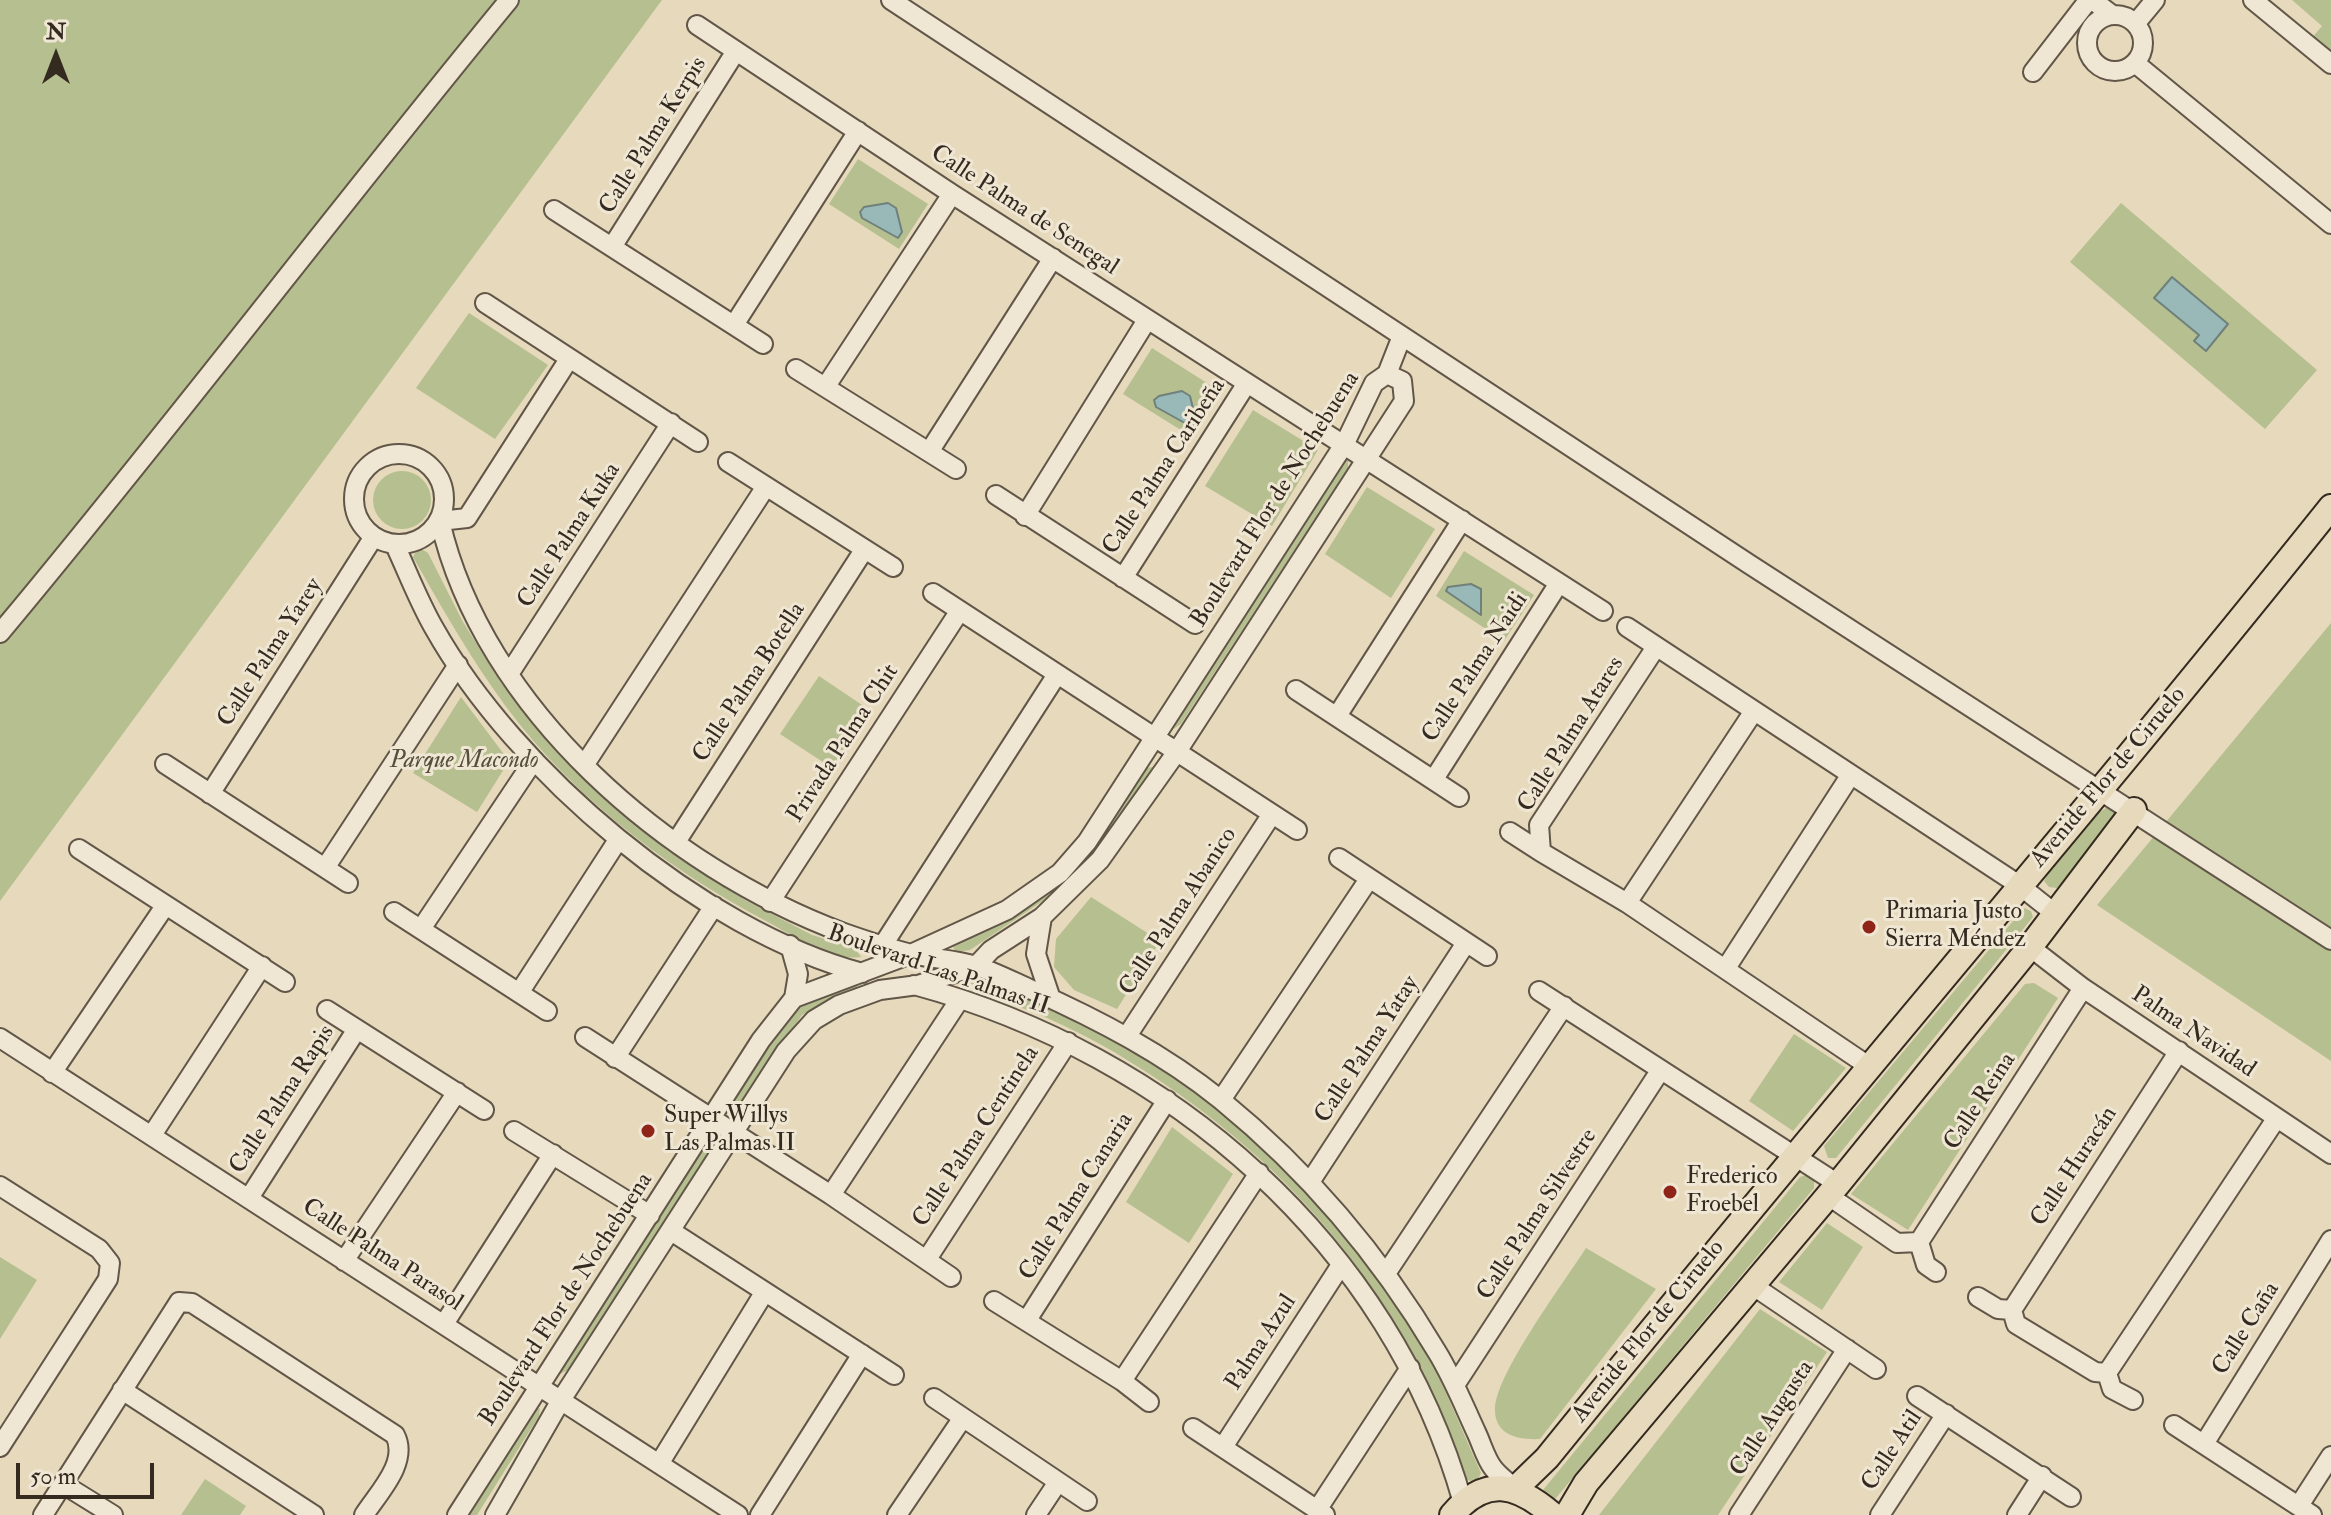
<!DOCTYPE html>
<html>
<head>
<meta charset="utf-8">
<style>
  body { margin:0 }
  #map { position:relative; width:2331px; height:1515px; overflow:hidden; background:#e6d9bc; font-family:"IM FELL Double Pica",serif }
  canvas { display:block }
  .north { position:absolute; left:16px; top:16px; width:80px; height:80px; -webkit-text-stroke:6px #efe6d3; paint-order:stroke; rotate:0deg; font-size:22px; font-weight:700; line-height:32px; text-align:center; color:#352a20 }
  .north::after { content:''; display:block; margin:auto; width:28px; height:36px; background:#352a20; clip-path:polygon(50% 0,100% 100%,50% 72%,0 100%) }
  .scale { position:absolute; left:16px; top:1463px; width:138px; height:36px; box-sizing:border-box; border:4px solid #352a20; border-top:0; padding-left:10px; font-size:24px; line-height:28px; white-space:nowrap; color:#352a20; -webkit-text-stroke:6px #efe6d3; paint-order:stroke }
</style>
</head>
<body>
<div id="map">
<canvas width="2331" height="1515"></canvas>
<div class="north">N</div>
<div class="scale">50 m</div>
</div>
<script>
const c = document.querySelector('canvas').getContext('2d');
c.lineJoin = 'round';
function paint(path, color) { c.fillStyle = color; c.fill(path, 'evenodd'); }
function stroke(path, color, width, dash) { c.strokeStyle = color; c.lineWidth = width; c.lineCap = dash ? 'butt' : 'round'; c.setLineDash(dash || []); c.stroke(path); }
function label(font, color, halo, rows, align = 'center') {
  c.font = font + ' "IM FELL Double Pica",serif'; c.lineWidth = 6; c.setLineDash([]); c.textBaseline = 'middle'; c.strokeStyle = halo; c.fillStyle = color; for (const [text, x, y, turn = 0] of rows) {
    c.save(); c.translate(x, y); c.rotate((+turn || 0) * Math.PI / 180); c.textAlign = isNaN(turn) ? turn : align; if (halo) c.strokeText(text, 0, 0); c.fillText(text, 0, 0); c.restore();
  }
}
const green = new Path2D(`
  M0,0H662L0,901Z
  M2292,0H2331V56L2311,39L2322,26Z
  M858,159L928,204L899,249L829,204Z
  M2121,203L2317,370L2265,429L2070,262Z
  M469,313L548,365L495,439L416,388Z
  M1152,348L1221,392L1192,437L1123,394Z
  M1253,410L1318,450L1272,526L1205,486Z
  M1348,458V468L1181,724L1170,731Z
  M373 500a29 29 0 1 1 58 0a29 29 0 1 1-58 0Z
  M1367,487L1435,529L1391,598L1325,554Z
  M418,547L428,553L463,622L501,683L581,774L668,851L745,900L812,935L855,948L861,957C831,961 792,935 766,921C660,865 560,787 492,687C463,645 438,601 413,557Z
  M1464,551L1534,595L1504,641L1436,596Z
  M2331,623V1061L2097,905Z
  M819,676L871,711L832,768L780,734Z
  M461,697L509,761L477,812L413,773Z
  M1153,767L1097,852L1068,884L970,950L956,952L953,947L1015,912L1146,768Z
  M2109,806L2116,811L2113,822L2057,888L2049,887L2044,881L2049,872L2098,813Z
  M1091,897L1160,941L1117,1009L1074,990L1054,967L1056,939Z
  M2024,908L2031,911L2033,917L1836,1158H1828L1824,1146Z
  M860,980L856,989L802,1015L741,1104L732,1110L733,1101L795,1009L814,996Z
  M967,980C1007,981 1050,1006 1085,1024C1225,1095 1349,1216 1426,1352C1447,1391 1463,1433 1481,1473L1476,1483L1465,1479C1403,1289 1285,1154 1114,1052C1092,1039 1067,1027 1043,1016C1018,1005 988,999 967,980Z
  M2034,983L2058,998L1908,1230L1851,1194L2025,984Z
  M1794,1034L1846,1068L1793,1131L1749,1101Z
  M1172,1127L1233,1174L1189,1243L1126,1202Z
  M716,1135V1144L568,1370L560,1374L709,1140Z
  M1806,1175L1814,1181V1188L1556,1498H1547L1543,1490L1800,1177Z
  M1827,1223L1863,1247L1822,1310L1779,1282Z
  M1586,1248L1656,1289L1540,1439C1520,1440 1495,1436 1495,1410C1494,1376 1565,1281 1586,1248Z
  M0,1257L37,1280L0,1339Z
  M1760,1309L1827,1352L1718,1515H1599Z
  M540,1408L539,1416L477,1515H468L533,1411Z
  M205,1479L246,1506L240,1515H181Z`);
const water = new Path2D(`
  M888,203L896,208L902,232L898,238L862,218L860,212L864,207Z
  M2172,277L2228,324L2206,351L2194,341L2199,335L2154,298Z
  M1182,391L1190,396L1196,421L1192,427L1156,407L1154,400L1159,396Z
  M1471,584L1481,589V615L1446,591L1448,587Z`);
const minor = new Path2D(`
  M891,0L1749,564L2331,940
  M2253,0L2331,64
  M2087 43a28 28 0 1 1 56 0a28 28 0 1 1-56 0Z
  M2136,23L2155,0
  M697,25L952,194L1603,611
  M2135,63L2331,224
  M2033,72L2087,2H2095L2111,14
  M554,210L763,344
  M612,247L736,51
  M485,303L698,442
  M734,325L858,131
  M569,359L467,518L440,521C483,709 668,868 844,933C867,941 893,950 916,955C936,959 957,960 976,966C995,972 1014,982 1032,990C1099,1020 1164,1054 1221,1100C1308,1171 1380,1256 1437,1352C1453,1378 1464,1406 1477,1434C1482,1445 1486,1459 1493,1468C1499,1476 1508,1482 1515,1489
  M796,369L956,469
  M1387,374L1402,336
  M826,386L952,194
  M929,452L1053,258
  M354 499a45 45 0 1 1 90 0a45 45 0 1 1-90 0Z
  M728,462L893,567
  M996,495L1195,624
  M1025,516L1147,320
  M395,545C408,573 419,602 434,628C515,772 701,930 862,973
  M1123,578L1247,383
  M933,593L1297,830
  M1627,627L2019,885L2053,912
  M0,633C174,425 337,209 509,0
  M1656,647L1539,825L1541,852L1627,903L1870,1067
  M509,674L671,423
  M1296,690L1459,797
  M1337,716L1462,520
  M165,764L348,883
  M585,764L765,488
  M1434,779L1559,583
  M210,794L373,538
  M1510,832L1541,852
  M676,842L864,550
  M79,849L285,982
  M1339,858L1487,956
  M325,868L458,665
  M770,902L959,612
  M1627,903L1754,711
  M394,912L547,1011
  M1042,917L1036,954L1051,999
  M421,929L534,760
  M790,945L798,974L794,998
  M883,945L1056,676
  M2030,947L2083,988L2331,1154
  M1726,968L1850,776
  M914,985C1170,1054 1390,1244 1463,1503
  M1539,991L1838,1184
  M519,993L618,840
  M327,1010L484,1110
  M1127,1036L1272,814
  M585,1037L831,1195L951,1277
  M0,1038L738,1515
  M615,1058L714,906
  M52,1073L165,906
  M1221,1100L1369,879
  M514,1131L650,1215
  M152,1135L262,966
  M1310,1182L1466,943
  M0,1186L99,1249L110,1263L108,1279L0,1447
  M1826,1194L1897,1243L1919,1242L1926,1265L1936,1272
  M831,1195L960,999
  M249,1198L357,1029
  M671,1231L894,1375
  M1919,1242L2083,988
  M927,1259L1068,1042
  M344,1261L457,1092
  M1387,1272L1564,1006
  M1752,1285L1876,1369
  M1978,1297L1998,1309L2012,1310L2016,1324L2095,1372L2107,1373L2112,1389L2133,1400
  M994,1301L1122,1381L1149,1402
  M2012,1310L2179,1051
  M1027,1320L1167,1100
  M444,1324L553,1154
  M2107,1373L2276,1119
  M1122,1381L1259,1173
  M1455,1385L1660,1071
  M122,1390L314,1515
  M1917,1396L2071,1497
  M934,1398L1087,1501
  M2174,1425L2312,1515
  M1193,1428L1325,1515
  M2204,1444L2331,1240
  M1223,1447L1341,1265
  M659,1464L764,1293
  M63,1484L113,1515
  M2300,1504L2331,1456
  M1317,1510L1410,1368
  M43,1515L179,1302L192,1303L395,1435C409,1462 379,1492 364,1515
  M457,1515L761,1040L794,998L911,954L1007,910L1060,873L1087,842L1345,443L1374,383L1387,374
  M495,1515L561,1400L786,1051L814,1020L839,1005L880,990L918,985L976,966L991,950L1042,917L1100,860L1176,753L1404,401L1402,381L1387,374
  M760,1515L862,1354
  M897,1515L962,1419
  M1036,1515L1058,1482
  M1739,1515L1847,1349
  M1880,1515L1946,1414
  M2017,1515L2042,1476`);
const major = new Path2D(`
  M1515,1489L1547,1458C1805,1139 2074,828 2331,507
  M1452,1515C1486,1475 1517,1484 1553,1515
  M1567,1515L1586,1483L1838,1184L2030,947L2134,810`);
const markers = [
  [1869,927,8,"#8f2418"],
  [648,1131,8,"#8f2418"],
  [1670,1192,8,"#8f2418"]
];
const streetNames = [
  ["Calle Palma Kerpis",654,136,-58],
  ["Calle Palma de Senegal",1024,211,33],
  ["Calle Palma Caribeña",1165,467,-57],
  ["Boulevard Flor de Nochebuena",1276,500,-58],
  ["Calle Palma Kuka",570,536,-57],
  ["Calle Palma Yarey",271,653,-57],
  ["Calle Palma Naidi",1476,668,-57],
  ["Calle Palma Botella",750,683,-57],
  ["Calle Palma Atares",1572,735,-58],
  ["Privada Palma Chit",844,744,-57],
  ["Avenide Flor de Ciruelo",2109,778,-50],
  ["Calle Palma Abanico",1179,912,-57],
  ["Boulevard Las Palmas II",938,971,19],
  ["Palma Navidad",2193,1033,34],
  ["Calle Palma Yatay",1368,1050,-57],
  ["Calle Palma Rapis",283,1100,-57],
  ["Calle Reina",1981,1102,-57],
  ["Calle Palma Centinela",977,1137,-57],
  ["Calle Huracán",2075,1167,-57],
  ["Calle Palma Canaria",1077,1197,-58],
  ["Calle Palma Silvestre",1538,1215,-57],
  ["Calle Palma Parasol",382,1256,33],
  ["Boulevard Flor de Nochebuena",567,1300,-57],
  ["Calle Caña",2247,1329,-58],
  ["Avenide Flor de Ciruelo",1649,1332,-51],
  ["Palma Azul",1262,1343,-57],
  ["Calle Augusta",1773,1419,-57],
  ["Calle Atil",1893,1451,-57]
];
const parkNames = [
  ["Parque Macondo",464,762]
];
const poiNames = [
  ["Primaria Justo",1885,913],
  ["Sierra Méndez",1885,941],
  ["Super Willys",664,1117],
  ["Las Palmas II",664,1145],
  ["Frederico",1686,1178],
  ["Froebel",1686,1206]
];
paint(green, '#b6bf8f');
paint(water, '#98b9b8');
stroke(water, '#70807b', 2);
stroke(minor, '#615647', 22);
stroke(major, '#352a20', 28);
stroke(minor, '#efe6d3', 18);
stroke(major, '#e6d9bc', 24);
for (const [x, y, r, color] of markers) { const dot = new Path2D(); dot.arc(x, y, r, 0, 2 * Math.PI); c.fillStyle = color; c.fill(dot); stroke(dot, '#efe6d3', 3); }
label('24px', '#352a20', '#efe6d3', streetNames);
label('italic 24px', '#554f3c', '#efe6d3', parkNames);
label('24px', '#352a20', '#efe6d3', poiNames, 'left');
</script>
</body>
</html>
